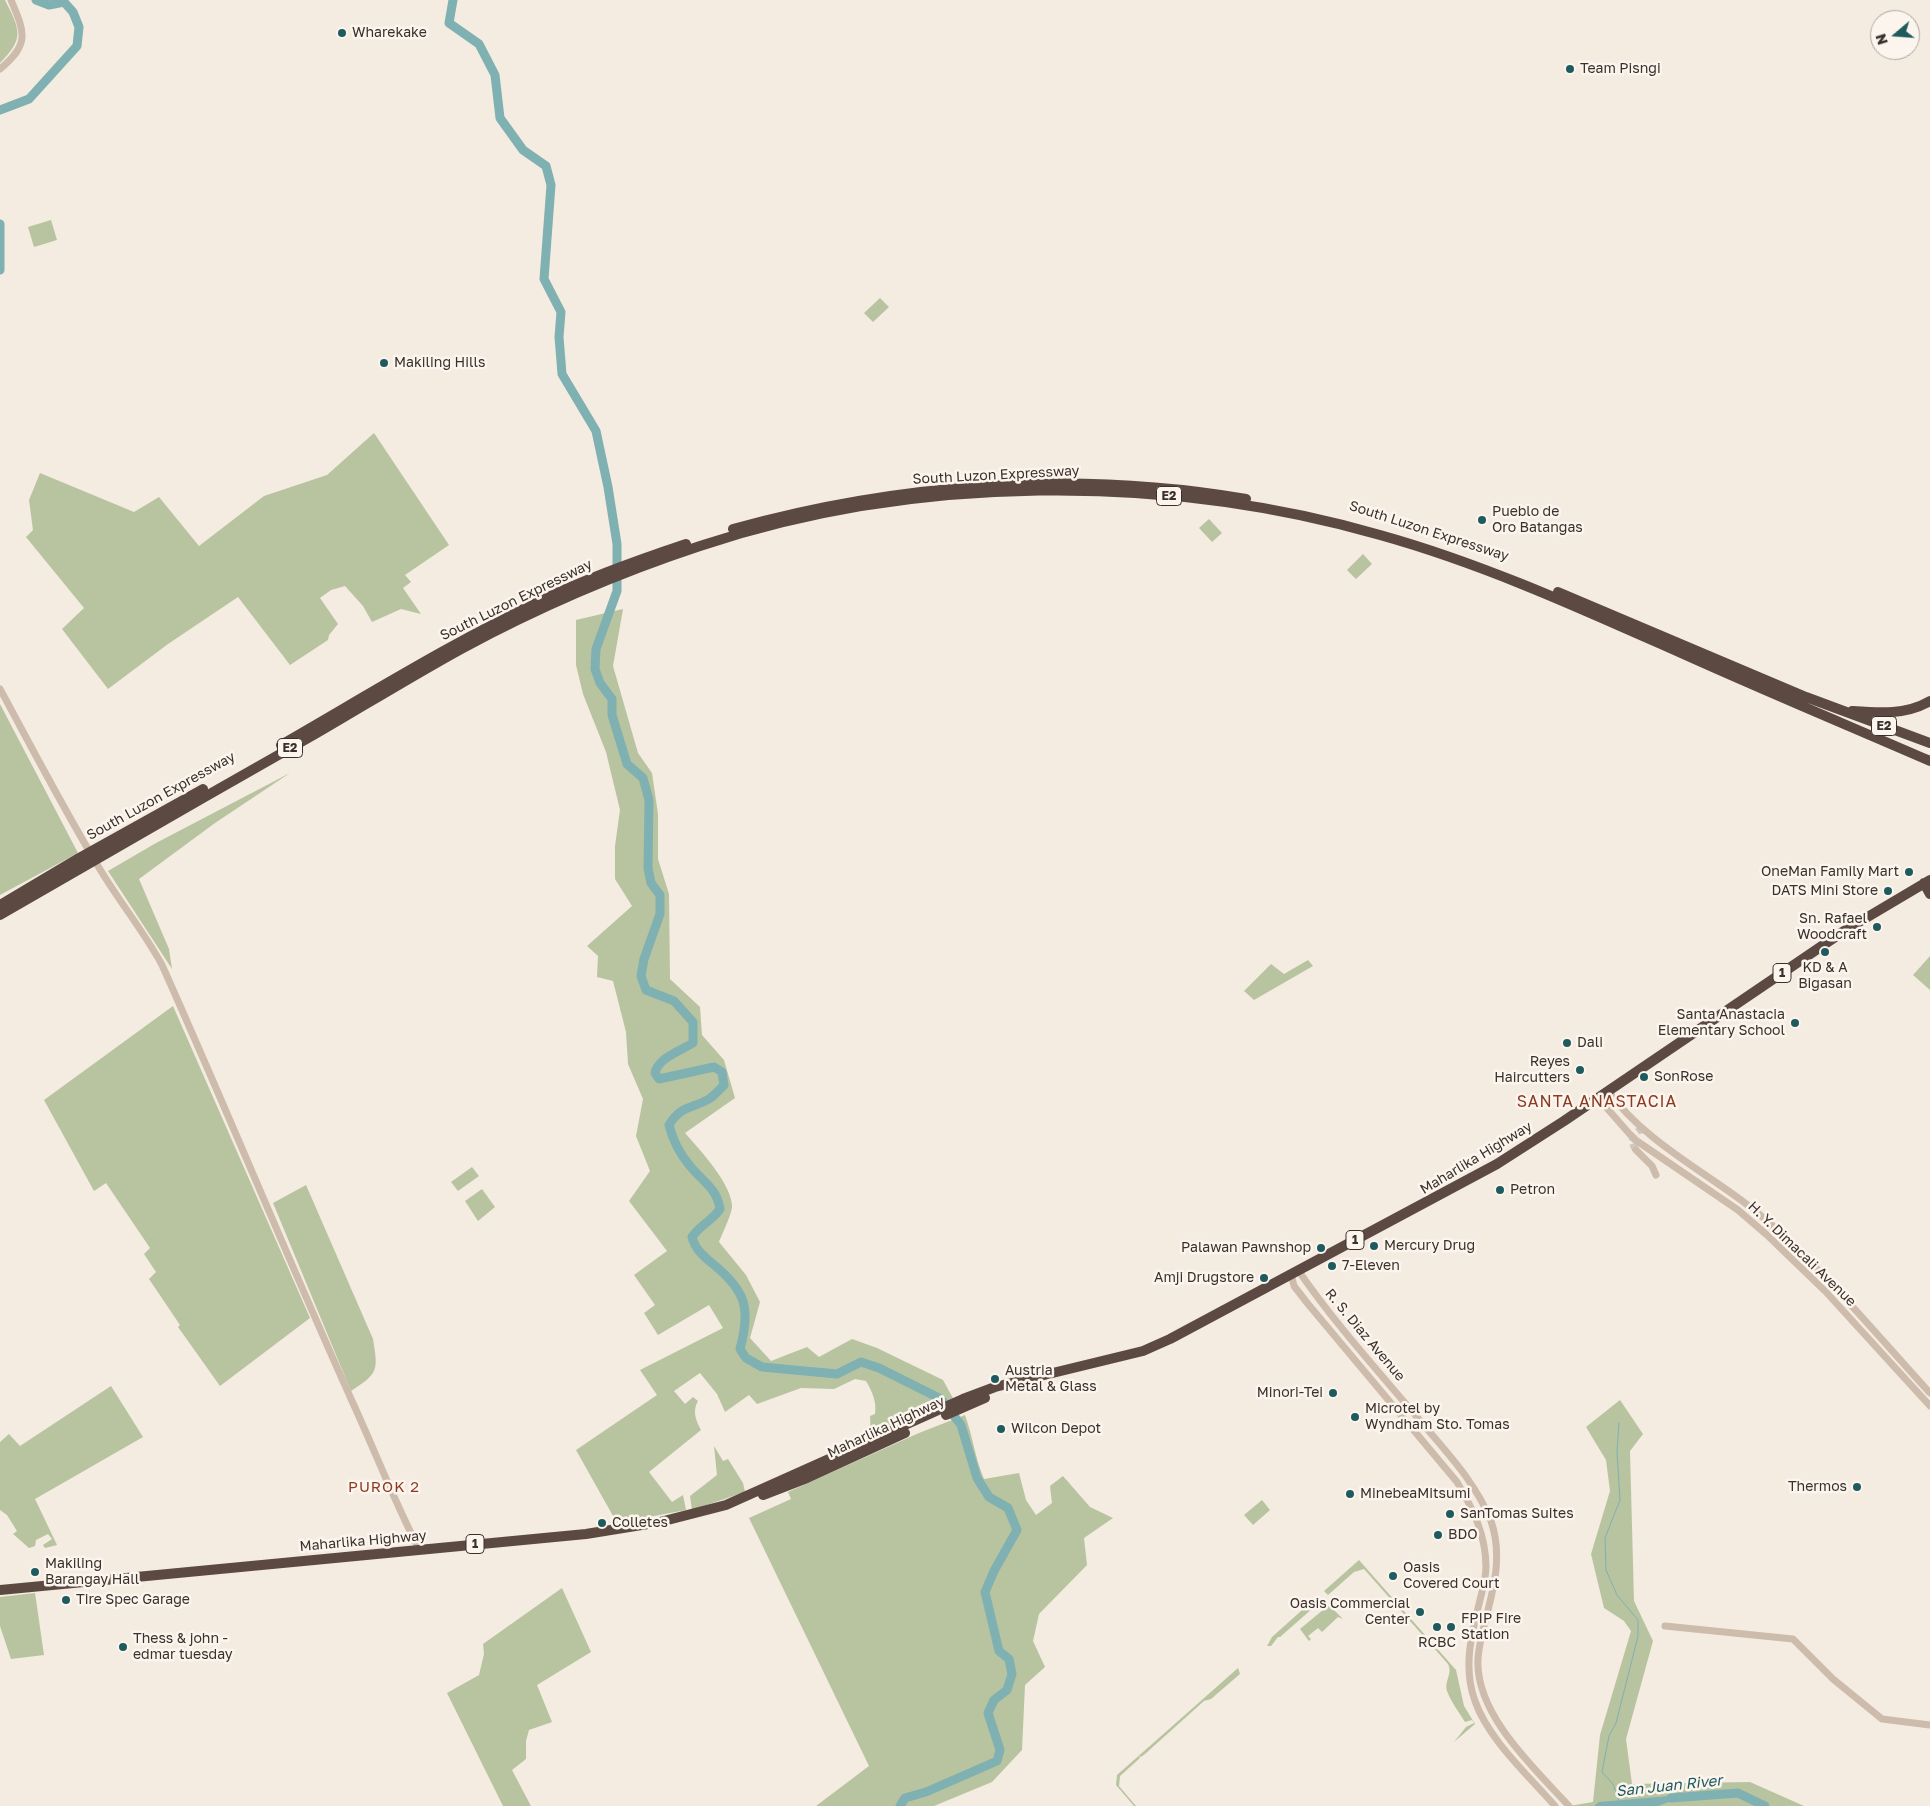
<!DOCTYPE html>
<html>
<head>
<meta charset="utf-8">
<style>
  body { margin:0 }
  #map { position:relative; width:1930px; height:1806px; overflow:hidden; background:#f4ebe1; font-family:"Golos Text",sans-serif }
  canvas { display:block }
  .north { position:absolute; left:1870px; top:10px; width:50px; height:50px; box-sizing:border-box; background:#fbf5ee; border:1px solid #aea6a0; border-radius:50%; rotate:252deg; font-size:14px; font-weight:700; line-height:20px; text-align:center; color:#3b302b }
  .north::after { content:''; display:block; margin:auto; width:18px; height:22px; background:#1f5a5e; clip-path:polygon(50% 0,100% 100%,50% 72%,0 100%) }
</style>
</head>
<body>
<div id="map">
<canvas width="1930" height="1806"></canvas>
<div class="north">N</div>
</div>
<script>
const c = document.querySelector('canvas').getContext('2d');
c.lineJoin = 'round';
function paint(path, color) { c.fillStyle = color; c.fill(path, 'evenodd'); }
function stroke(path, color, width, dash) { c.strokeStyle = color; c.lineWidth = width; c.lineCap = dash ? 'butt' : 'round'; c.setLineDash(dash || []); c.stroke(path); }
function label(font, color, halo, rows, align = 'center') {
  c.font = font + ' "Golos Text",sans-serif'; c.lineWidth = 5; c.setLineDash([]); c.textBaseline = 'middle'; c.strokeStyle = halo; c.fillStyle = color; for (const [text, x, y, turn = 0] of rows) {
    c.save(); c.translate(x, y); c.rotate((+turn || 0) * Math.PI / 180); c.textAlign = isNaN(turn) ? turn : align; if (halo) c.strokeText(text, 0, 0); c.fillText(text, 0, 0); c.restore();
  }
}
const green = new Path2D(`
  M0,0H5C20,30 25,38 0,63Z
  M51,220L57,240L34,247L28,227Z
  M880,298L889,307L873,322L864,313Z
  M374,433L449,545L405,575L411,582L403,588L421,614L401,609L372,622L363,606L345,586L331,590L320,598L338,624L329,635L328,640L290,665L238,597L168,644L108,689L62,629L84,608L26,537L33,530L29,500L40,473L134,512L159,497L199,546L264,496L327,475Z
  M1209,519L1222,533L1212,542L1199,528Z
  M1363,554L1372,564L1356,579L1347,570Z
  M623,609L613,666L638,753L652,773L658,814V859L669,894L670,979L700,1007L702,1035L724,1060L735,1098L685,1133C700,1150 730,1182 732,1205C733,1212 722,1234 719,1242L746,1275L760,1302L750,1338L771,1361L807,1347L819,1357L852,1339L877,1348L943,1380L954,1400L871,1437L870,1416L875,1414C877,1402 872,1391 866,1381L855,1379L834,1389L801,1388L757,1404L749,1395L725,1412L717,1394L700,1373L674,1391L685,1404L693,1397L698,1401C692,1411 696,1421 701,1430L649,1472L672,1502L683,1495L686,1510L617,1523L576,1450L657,1395L640,1370L723,1328L709,1305L658,1335L644,1313L655,1305L634,1275L667,1251L629,1201L650,1171L636,1136L643,1099L628,1064L626,1032L613,981L597,977L598,956L587,946L632,906L615,879V846L620,810L606,752L583,694L576,665V620Z
  M0,704L78,853L0,895Z
  M290,773L215,823L139,879L169,949L172,969L108,871L156,843Z
  M1930,956V990L1913,975Z
  M1308,960L1313,966L1254,1000L1244,991L1271,964L1284,974Z
  M173,1006L310,1318L220,1386L178,1327L180,1325L149,1279L156,1272L144,1254L150,1248L106,1183L94,1191L44,1100Z
  M472,1167L479,1176L458,1191L451,1182Z
  M306,1185L373,1339C378,1370 379,1373 351,1391L273,1203Z
  M482,1189L495,1207L478,1221L465,1201Z
  M111,1386L143,1437L35,1499L57,1545L45,1548L43,1545L52,1539L48,1534L36,1540L35,1546L29,1548L13,1534L17,1531L7,1515L0,1510V1442L9,1434L20,1446Z
  M1620,1400L1643,1434L1630,1451L1634,1601L1653,1641L1626,1739L1632,1784L1750,1782L1804,1806H1569L1593,1802L1600,1735L1631,1631L1624,1621L1604,1608L1591,1554L1610,1491L1606,1460L1586,1427Z
  M965,1415C973,1437 975,1458 984,1479L1019,1473L1026,1500L1036,1515L1052,1503L1050,1486L1063,1476L1090,1507L1113,1518L1084,1538L1087,1565L1039,1614L1033,1641L1045,1667L1025,1685L1022,1750L992,1782L934,1806H816L869,1766L749,1518L791,1499L788,1492L919,1433Z
  M714,1446L723,1461L728,1459L743,1483L745,1492L692,1510L690,1496L717,1475Z
  M1262,1500L1270,1510L1253,1525L1244,1515Z
  M1359,1560L1456,1670L1464,1706L1475,1724L1454,1742L1466,1727L1474,1723L1472,1720L1465,1722C1459,1712 1451,1702 1447,1691C1444,1681 1453,1674 1448,1664L1364,1569L1354,1572L1328,1595L1324,1591Z
  M562,1588L591,1652L537,1685L552,1722L529,1730L526,1741V1759L512,1770L531,1806H503L447,1693L479,1675L484,1654L483,1644Z
  M35,1593L44,1655L11,1659L0,1626V1597Z
  M1310,1603L1313,1608L1280,1637H1278L1271,1646H1267L1272,1637Z
  M1329,1605L1343,1619L1338,1617L1322,1632L1318,1628L1308,1636L1311,1639L1309,1641L1300,1629Z
  M1238,1668L1240,1674L1211,1699L1204,1701L1145,1754L1141,1757L1139,1756L1140,1758L1120,1776L1119,1786L1136,1806H1134L1116,1785L1117,1775Z`);
const water = new Path2D(`
  M1670,1796L1682,1797L1658,1806H1594L1599,1802Z`);
const stream = new Path2D(`
  M1619,1801L1613,1784L1602,1772L1609,1736L1616,1723L1638,1636V1620L1617,1595L1606,1570L1605,1538L1620,1500L1617,1452L1619,1423`);
const river = new Path2D(`
  M453,0L449,23L479,44L495,75L500,118L523,150L546,166L551,185L544,279L561,312L559,337L562,374L596,431L608,487L617,544V591L596,649L595,669L600,683L612,699V715L627,764L643,778L649,800L648,868L651,883L660,895V914L644,959L641,976L646,990L674,1001L693,1022V1043C680,1051 658,1058 655,1073L659,1079L714,1067L722,1072L724,1085C719,1090 714,1096 709,1099C692,1109 681,1105 669,1125C673,1141 679,1153 690,1166C702,1181 717,1188 720,1209C712,1221 700,1225 692,1237C695,1249 703,1256 713,1264C746,1291 751,1308 740,1349L746,1358L762,1367L837,1374L861,1362L879,1368L941,1399L961,1425L977,1478L989,1497L1008,1508L1017,1530L994,1571L985,1592L999,1651L1009,1659L1012,1674L1007,1690L994,1700L988,1713L1000,1750L997,1761L926,1792L905,1798L900,1806
  M0,110L29,99L77,46L79,27L73,12L64,2L49,5L36,0
  M0,224V270
  M1671,1798L1738,1793L1765,1806`);
const minorTunnel = new Path2D(`
  M1636,1150C1630,1142 1631,1135 1640,1130H1646`);
const minor = new Path2D(`
  M0,69C30,44 25,33 11,0
  M0,689C32,748 63,808 98,866C118,900 143,930 162,965C227,1110 287,1257 352,1401C375,1451 394,1501 419,1549
  M1608,1091C1651,1150 1721,1178 1774,1227C1830,1278 1879,1337 1930,1393
  M1598,1098L1634,1139L1738,1210L1767,1235L1826,1292L1930,1406
  M1636,1150L1652,1166L1656,1175
  M1298,1270C1335,1324 1380,1373 1422,1423C1448,1454 1476,1483 1491,1521C1502,1553 1495,1583 1487,1614C1483,1629 1479,1644 1478,1659C1475,1714 1534,1768 1569,1806
  M1291,1274L1294,1286L1308,1304L1457,1482C1473,1509 1486,1535 1486,1567C1486,1579 1482,1592 1479,1604C1471,1636 1463,1669 1475,1701C1488,1739 1529,1776 1555,1806
  M1665,1626L1793,1639L1833,1679L1882,1719L1930,1725`);
const highway = new Path2D(`
  M733,529C898,483 1076,470 1246,499
  M1558,592L1806,697L1930,743
  M1852,711C1880,713 1906,715 1930,701
  M281,745C368,695 453,642 544,599C590,577 638,560 686,544
  M1924,883L1930,894
  M0,905L79,858L203,789
  M0,915C105,854 211,793 317,733C365,705 412,676 461,649C537,608 618,573 700,546C913,475 1165,473 1380,535C1484,564 1582,609 1681,653C1763,690 1847,725 1930,761
  M946,1415L985,1398
  M763,1495L807,1478L905,1433
  M0,1590L586,1534L660,1522L726,1505L963,1399L995,1387L1143,1351L1170,1339L1497,1164L1564,1121L1844,931L1930,880`);
const markers = [
  [342,33,5,"#1f5a5e"],
  [1570,69,5,"#1f5a5e"],
  [384,363,5,"#1f5a5e"],
  [1482,520,5,"#1f5a5e"],
  [1909,872,5,"#1f5a5e"],
  [1888,891,5,"#1f5a5e"],
  [1877,927,5,"#1f5a5e"],
  [1825,952,5,"#1f5a5e"],
  [1795,1023,5,"#1f5a5e"],
  [1567,1043,5,"#1f5a5e"],
  [1580,1070,5,"#1f5a5e"],
  [1644,1077,5,"#1f5a5e"],
  [1500,1190,5,"#1f5a5e"],
  [1374,1246,5,"#1f5a5e"],
  [1321,1248,5,"#1f5a5e"],
  [1332,1266,5,"#1f5a5e"],
  [1264,1278,5,"#1f5a5e"],
  [995,1379,5,"#1f5a5e"],
  [1333,1393,5,"#1f5a5e"],
  [1355,1417,5,"#1f5a5e"],
  [1001,1429,5,"#1f5a5e"],
  [1857,1487,5,"#1f5a5e"],
  [1350,1494,5,"#1f5a5e"],
  [1450,1514,5,"#1f5a5e"],
  [602,1523,5,"#1f5a5e"],
  [1438,1535,5,"#1f5a5e"],
  [35,1572,5,"#1f5a5e"],
  [1393,1576,5,"#1f5a5e"],
  [66,1600,5,"#1f5a5e"],
  [1420,1612,5,"#1f5a5e"],
  [1437,1627,5,"#1f5a5e"],
  [1451,1627,5,"#1f5a5e"],
  [123,1647,5,"#1f5a5e"]
];
const shields = [
  [1169,496,25],
  [1884,726,25],
  [290,748,25],
  [1782,973,18],
  [1355,1240,18],
  [475,1544,18]
];
const shieldNames = [
  ["E2",1169,496],
  ["E2",1884,726],
  ["E2",290,748],
  ["1",1782,973],
  ["1",1355,1240],
  ["1",475,1544]
];
const poiNames = [
  ["Wharekake",352,33],
  ["Team Pisngi",1580,69],
  ["Makiling Hills",394,363],
  ["Pueblo de",1492,512],
  ["Oro Batangas",1492,528],
  ["OneMan Family Mart",1899,872,"right"],
  ["DATS Mini Store",1878,891,"right"],
  ["Sn. Rafael",1867,919,"right"],
  ["Woodcraft",1867,935,"right"],
  ["KD & A",1825,968,"center"],
  ["Bigasan",1825,984,"center"],
  ["Santa Anastacia",1785,1015,"right"],
  ["Elementary School",1785,1031,"right"],
  ["Dali",1577,1043],
  ["Reyes",1570,1062,"right"],
  ["Haircutters",1570,1078,"right"],
  ["SonRose",1654,1077],
  ["Petron",1510,1190],
  ["Mercury Drug",1384,1246],
  ["Palawan Pawnshop",1311,1248,"right"],
  ["7-Eleven",1342,1266],
  ["Amji Drugstore",1254,1278,"right"],
  ["Austria",1005,1371],
  ["Metal & Glass",1005,1387],
  ["Minori-Tei",1323,1393,"right"],
  ["Microtel by",1365,1409],
  ["Wyndham Sto. Tomas",1365,1425],
  ["Wilcon Depot",1011,1429],
  ["Thermos",1847,1487,"right"],
  ["MinebeaMitsumi",1360,1494],
  ["SanTomas Suites",1460,1514],
  ["Colletes",612,1523],
  ["BDO",1448,1535],
  ["Makiling",45,1564],
  ["Barangay Hall",45,1580],
  ["Oasis",1403,1568],
  ["Covered Court",1403,1584],
  ["Tire Spec Garage",76,1600],
  ["Oasis Commercial",1410,1604,"right"],
  ["Center",1410,1620,"right"],
  ["FPIP Fire",1461,1619],
  ["Station",1461,1635],
  ["Thess & john -",133,1639],
  ["edmar tuesday",133,1655],
  ["RCBC",1437,1643,"center"]
];
const streetNames = [
  ["South Luzon Expressway",996,475,-3],
  ["South Luzon Expressway",1429,531,18],
  ["South Luzon Expressway",516,600,-26],
  ["South Luzon Expressway",161,796,-29],
  ["Maharlika Highway",1476,1158,-31],
  ["H. Y. Dimacali Avenue",1802,1254,44],
  ["R. S. Diaz Avenue",1365,1335,50],
  ["Maharlika Highway",886,1427,-25],
  ["Maharlika Highway",363,1541,-5]
];
const neighbourhoodNames = [
  ["PUROK 2",384,1487]
];
const waterNames = [
  ["San Juan River",1669,1786,-6]
];
const quarterNames = [
  ["SANTA ANASTACIA",1597,1102]
];
paint(green, '#b8c4a0');
paint(water, '#7fb0b2');
stroke(stream, '#7fb0b2', 1);
stroke(river, '#7fb0b2', 9);
stroke(minorTunnel, '#cfc6bd', 7, [7, 3.5]);
stroke(minor, '#cdbbac', 7);
stroke(highway, '#5c4a42', 10);
for (const [x, y, r, color] of markers) { const dot = new Path2D(); dot.arc(x, y, r, 0, 2 * Math.PI); c.fillStyle = color; c.fill(dot); stroke(dot, '#fbf5ee', 2); }
for (const [x, y, w] of shields) { const box = new Path2D(); box.roundRect(x - w / 2, y - 9.5, w, 19, 4); c.fillStyle = '#fbf5ee'; c.fill(box); stroke(box, '#3b302b', 1); }
label('bold 12px', '#3b302b', null, shieldNames);
label('14px', '#3b302b', '#fbf5ee', poiNames, 'left');
label('14px', '#3b302b', '#fbf5ee', streetNames);
c.letterSpacing = '1px';
label('15px', '#8c3b22', '#fbf5ee', neighbourhoodNames);
c.letterSpacing = '0px';
label('italic 15px', '#1f5a5e', '#fbf5ee', waterNames);
c.letterSpacing = '1px';
label('16px', '#8c3b22', '#fbf5ee', quarterNames);
c.letterSpacing = '0px';
</script>
</body>
</html>
